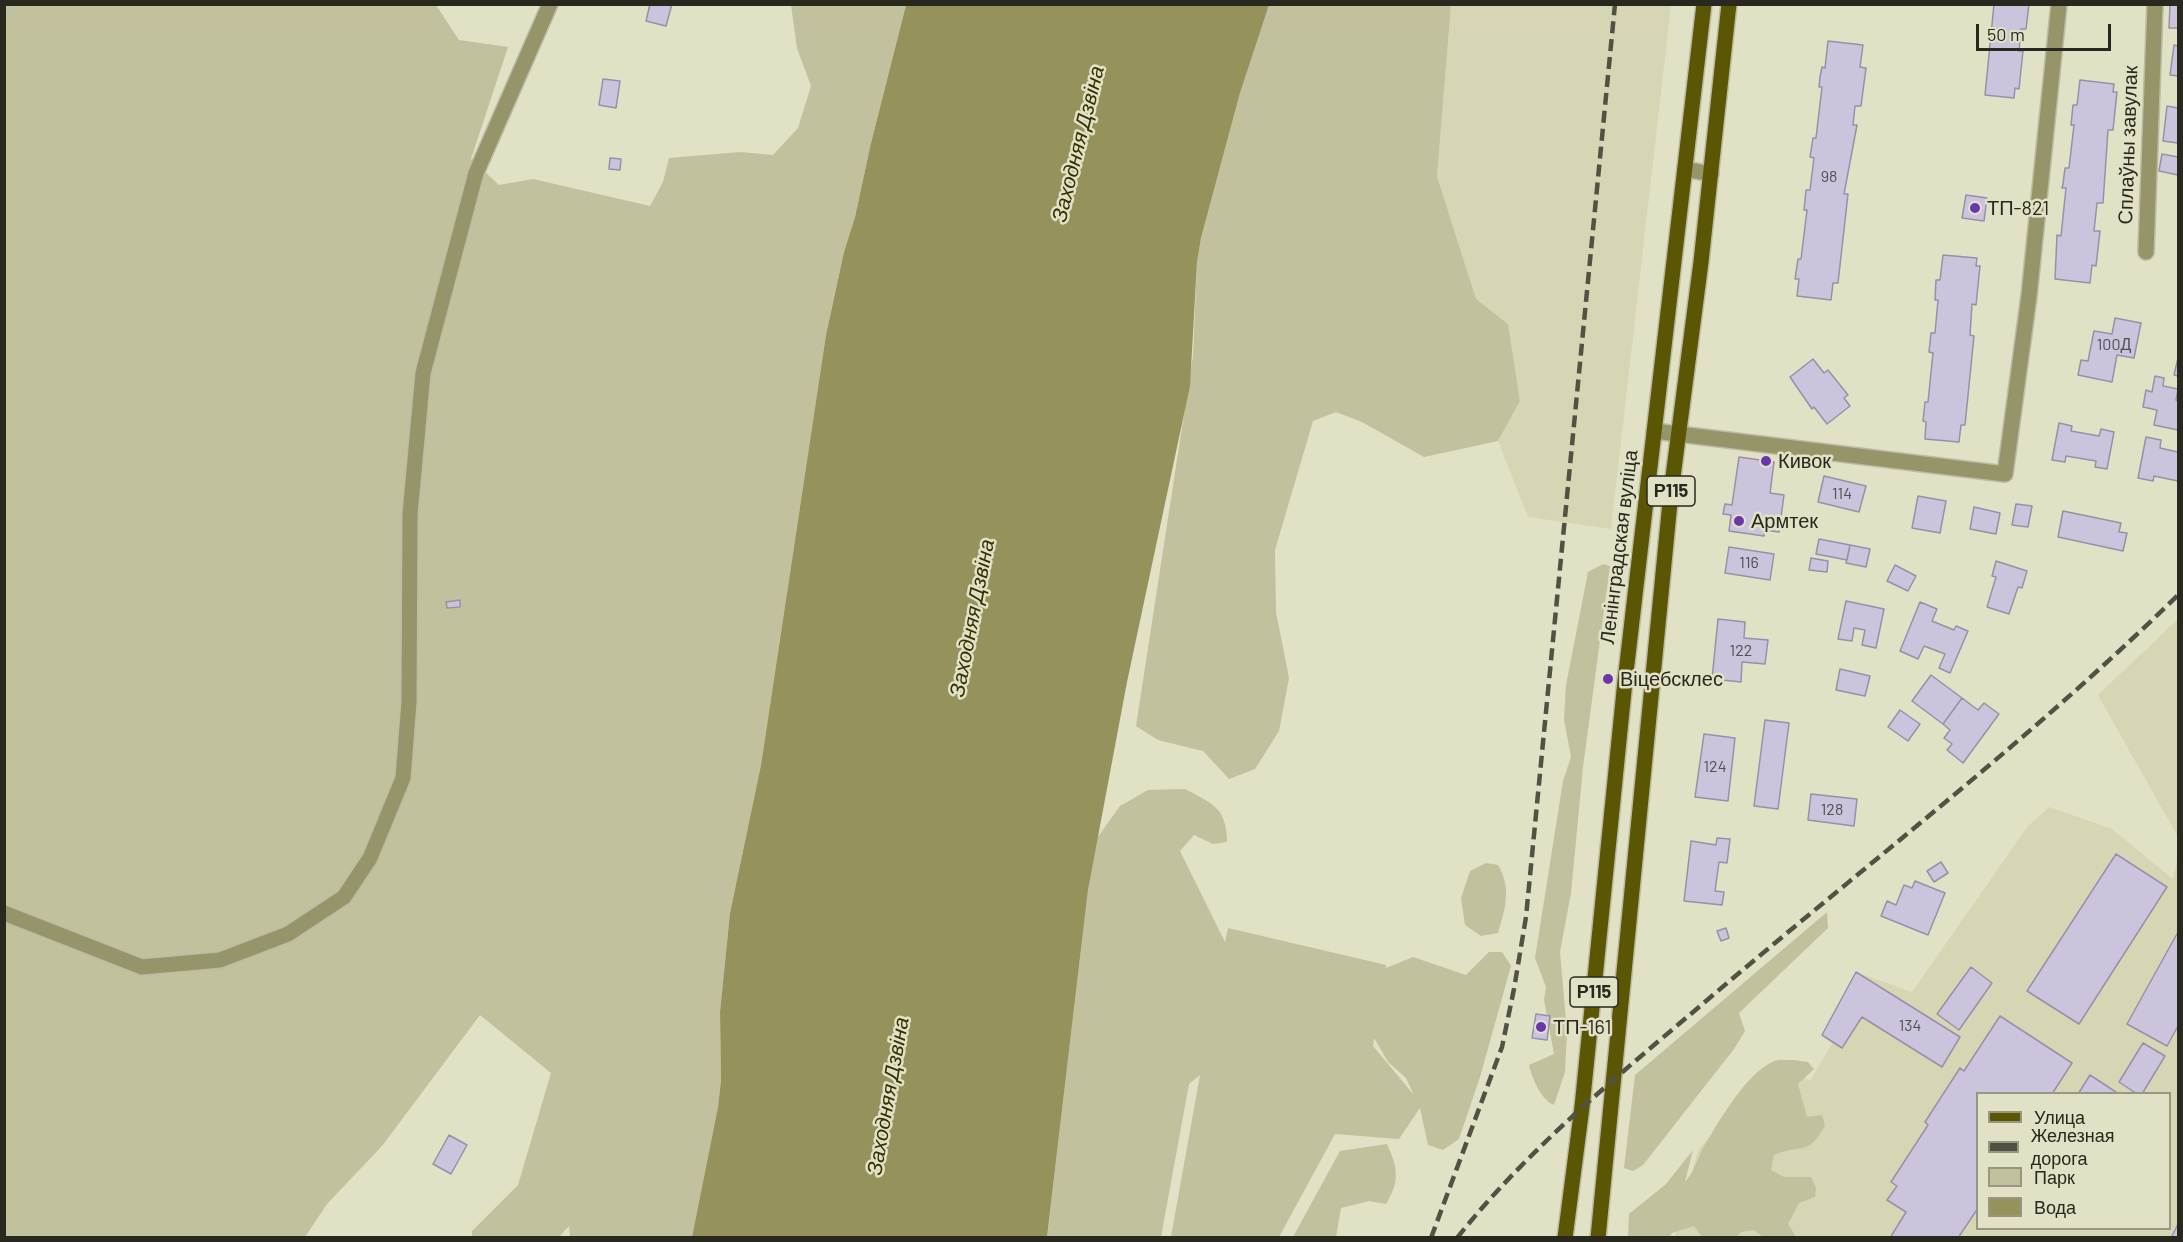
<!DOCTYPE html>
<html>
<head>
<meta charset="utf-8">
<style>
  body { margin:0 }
  #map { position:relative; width:2183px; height:1242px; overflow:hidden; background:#e1e1c5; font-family:Barlow,sans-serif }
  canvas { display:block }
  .frame { position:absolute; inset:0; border:6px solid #29281e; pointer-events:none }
  .legend { position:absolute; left:1976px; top:1092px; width:195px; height:138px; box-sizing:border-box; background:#e1e1c5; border:2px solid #979782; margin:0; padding:8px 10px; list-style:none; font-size:18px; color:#29281e }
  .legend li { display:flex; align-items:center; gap:12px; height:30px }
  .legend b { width:30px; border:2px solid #979782 }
  .scale { position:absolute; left:1976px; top:24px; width:135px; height:27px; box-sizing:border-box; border:3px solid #29281e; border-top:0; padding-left:8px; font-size:18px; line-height:21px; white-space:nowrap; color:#29281e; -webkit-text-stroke:4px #e1e1c5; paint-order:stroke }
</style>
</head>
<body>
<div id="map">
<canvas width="2183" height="1242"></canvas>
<div class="frame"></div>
<ul class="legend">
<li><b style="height:8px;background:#5a5604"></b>Улица</li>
<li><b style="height:8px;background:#525244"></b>Железная дорога</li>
<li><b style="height:16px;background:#c1c19d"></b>Парк</li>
<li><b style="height:16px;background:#95935b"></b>Вода</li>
</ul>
<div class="scale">50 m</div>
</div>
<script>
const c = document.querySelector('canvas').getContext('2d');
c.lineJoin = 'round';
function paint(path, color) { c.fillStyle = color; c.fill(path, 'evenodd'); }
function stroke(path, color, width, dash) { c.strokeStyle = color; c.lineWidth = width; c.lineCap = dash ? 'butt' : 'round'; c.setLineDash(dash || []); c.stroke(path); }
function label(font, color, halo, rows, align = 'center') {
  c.font = font + ' Barlow,sans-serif'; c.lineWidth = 5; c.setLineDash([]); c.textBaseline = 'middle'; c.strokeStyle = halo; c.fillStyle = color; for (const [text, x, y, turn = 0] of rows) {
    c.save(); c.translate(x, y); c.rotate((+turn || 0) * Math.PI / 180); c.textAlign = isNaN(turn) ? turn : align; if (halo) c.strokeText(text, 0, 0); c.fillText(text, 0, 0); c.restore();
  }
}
const built = new Path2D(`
  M1451,5H1671L1611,529L1528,517L1498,441L1520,401L1508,324L1476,299L1437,176Z
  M2178,619V837L2098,695Z
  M2049,807L2112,829L2173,879L2178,856V1237L1674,1238L1698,1150L1776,1062L1810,1081L1833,1042L1822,1035L1856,972L1912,992L2028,826ZM1978,1094H2170V1228H1978Z`);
const green = new Path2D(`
  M5,5H436L459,40L508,47L471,159L499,185L533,179L650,206L663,182L669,158L741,152L773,155L798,128L811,86L797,48L791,5H906L871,143L855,217L844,252L826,335L761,765L730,913L720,1012L721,1080L718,1107L692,1237H570L569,1226L559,1237H472V1231L518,1185L551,1073L480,1015L382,1146L327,1204L305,1237L5,1238Z
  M1269,5H1451L1437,176L1476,299L1508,324L1520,401L1498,441L1424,457L1362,422L1336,412L1313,421L1275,550L1276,612L1289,678L1279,731L1255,769L1229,779L1203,751L1158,740L1136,726L1193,356L1197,262L1201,238L1240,93Z
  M1603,564L1610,566L1583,767L1571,893L1560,952L1567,1032L1565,1072L1554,1105C1541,1100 1532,1078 1529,1065L1554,1054L1544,1000L1546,987L1535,958L1563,781L1571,757L1564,720L1566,685L1588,572Z
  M1185,789C1212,803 1227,808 1227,842L1213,844L1194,835L1180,851L1225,942L1228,928L1386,965V968L1413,957L1466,975L1489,952H1502L1511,966L1480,1077L1459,1139L1443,1150L1428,1145L1420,1108L1399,1139L1335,1134L1279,1237H1171L1200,1075L1189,1084L1161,1237L1047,1238L1088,890L1097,838L1120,806L1148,790ZM1374,1038L1388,1062L1406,1078L1414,1095L1373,1046Z
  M1486,863L1498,865C1512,889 1505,909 1498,933L1481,936L1465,925L1461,898L1470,871Z
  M1827,912L1828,928L1739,1013L1745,1031L1734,1049L1643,1165L1633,1171L1624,1168L1635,1075Z
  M1793,1060L1808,1062L1814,1069L1798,1084L1807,1117L1822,1115L1825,1126C1807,1157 1803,1143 1774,1155L1771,1170L1784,1177H1811L1816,1188L1815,1197L1799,1203L1788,1224L1796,1237H1763L1754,1230L1741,1232L1736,1237H1702L1694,1226L1672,1233L1670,1237H1628L1629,1214L1666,1184L1693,1150L1685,1182C1694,1172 1696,1162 1702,1150C1717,1124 1746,1073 1774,1061C1779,1059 1787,1060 1793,1060Z
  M1387,1144C1398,1168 1400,1181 1386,1204L1369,1201L1341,1208L1336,1237H1293L1340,1151Z`);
const water = new Path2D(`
  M906,5H1269L1240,93L1201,238L1197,262L1190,386L1127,682L1088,890L1047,1237H692L718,1107L721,1080L720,1012L730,913L761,765L826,335L844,252L855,217L871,143Z`);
const building = new Path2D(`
  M650,4H672L666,26L646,21Z
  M1994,4H2029L2026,29H2021L2019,51H2023L2019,89L2015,88L2014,98L1985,95Z
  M2170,4H2178V28H2169Z
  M1828,41L1863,45L1860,67L1866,68L1861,106H1855L1853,125H1857L1844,194H1848L1838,283H1833L1831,300L1797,296L1799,279H1795L1798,259H1801L1807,210H1804L1806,190H1810L1814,158L1810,157L1813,138H1816L1822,87H1819L1820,77L1822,67L1825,68Z
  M2174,45L2178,46V76L2170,75Z
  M603,79L620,81L616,108L599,105Z
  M2080,80L2114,84L2113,92H2117L2113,130H2108L2103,203H2097L2094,231H2100L2096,266L2092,265L2090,283L2055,279L2057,235L2061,236L2066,188H2062L2063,184L2065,168H2069L2074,125H2071L2073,105H2077Z
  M2167,106L2178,108V143L2163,141Z
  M2162,154L2178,157V175L2159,171Z
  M610,158L621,159L620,170L609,169Z
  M1966,195L1987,198L1984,221L1962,218Z
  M1943,255L1977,258L1976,266H1980L1976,305L1972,304L1970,335L1974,336L1965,425H1961L1959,442L1925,439L1926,422L1923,421L1925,402H1928L1933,353L1929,352L1931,333H1935L1938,300H1935L1936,280H1940Z
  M2115,318L2141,323L2134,358L2117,355L2112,382L2078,375L2081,360L2088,361L2094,331L2112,334Z
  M2178,358V376L2174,375Z
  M1813,359L1824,373L1828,370L1848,395L1844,398L1850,406L1827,424L1814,407L1812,409L1790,377Z
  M2155,376L2164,378L2163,386L2178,389L2176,400L2178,401V430L2154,425L2157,410L2143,407L2146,390L2152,392Z
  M2059,423L2072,426L2071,431L2099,436L2101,429L2114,432L2107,469L2095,467L2096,461L2066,456L2065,462L2052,460Z
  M2146,437L2161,440L2160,448L2178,452V481L2154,476L2153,481L2138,478Z
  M1739,457L1774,462L1770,493L1784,495L1779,532L1765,530L1764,536L1729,531L1731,515L1723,514L1725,504L1732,505Z
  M1824,476L1866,486L1859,512L1818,502Z
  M1918,496L1946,501L1940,533L1912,528Z
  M2016,504L2032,506L2028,527L2012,525Z
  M1974,507L2000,513L1996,534L1970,529Z
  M2063,511L2121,523L2119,532L2127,533L2123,551L2058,537Z
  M1819,539L1850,545L1847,560L1816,554Z
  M1850,545L1870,549L1866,567L1846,563Z
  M1729,547L1774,554L1770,580L1725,573Z
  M1811,558L1828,561L1827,572L1809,570Z
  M1996,561L2027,571L2022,588L2018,587L2009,614L1987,607L1996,577L1992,576Z
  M1895,565L1916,576L1908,591L1887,581Z
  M460,600V607L447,608L446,602Z
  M1846,601L1884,609L1876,648L1862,645L1865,630L1854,628L1852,641L1838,639Z
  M1920,602L1937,609L1932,621L1954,630L1956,626L1968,631L1950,673L1939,668L1945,654L1924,646L1918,659L1900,651Z
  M1718,619L1745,622L1744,638L1768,640L1765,664L1742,662L1741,682L1712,679Z
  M1840,669L1870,676L1865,696L1836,690Z
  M1931,675L1962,698L1943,724L1912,701Z
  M1962,698L1978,710L1984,703L1999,714L1963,763L1947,750L1952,744L1944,738L1950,730L1943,724Z
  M1900,710L1920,724L1908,741L1888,727Z
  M1765,720L1789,723L1778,809L1754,806Z
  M1704,734L1735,738L1728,801L1695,797Z
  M1811,794L1857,799L1854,826L1808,820Z
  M1717,838L1730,839L1727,863L1719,862L1715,891L1724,892L1722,905L1684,901L1691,841L1716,845Z
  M2116,854L2167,887L2079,1024L2027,991Z
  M1941,862L1948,873L1934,882L1927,871Z
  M1915,881L1945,893L1928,935L1881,916L1887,901L1896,905L1904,885L1912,888Z
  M1726,928L1729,938L1721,941L1717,931Z
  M2178,932V1026L2167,1046L2127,1024Z
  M1971,967L1992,983L1959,1030L1937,1014Z
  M1856,972L1960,1037L1942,1067L1862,1017L1842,1048L1822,1035Z
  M1536,1014L1550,1016L1547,1040L1532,1038Z
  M2000,1016L2072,1063L2052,1094H1978V1208L1958,1238H1890L1906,1212L1887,1200L1897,1186L1891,1182L1928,1125L1925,1122L1960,1068L1964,1071Z
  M2143,1043L2165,1056L2142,1094H2137L2119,1082Z
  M2090,1075L2119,1094H2078Z
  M449,1135L467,1145L451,1174L433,1164Z
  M2178,1224V1238H2171Z`);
const minor = new Path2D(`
  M1685,169L1711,174
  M2146,252L2155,4
  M1654,431L2005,474L2029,296L2059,4`);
const tertiary = new Path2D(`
  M4,913L142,967L220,960L288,934L344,897L370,858L403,778L409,702L410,514L423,373L476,173L550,4`);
const primary = new Path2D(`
  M1565,1238L1582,1107L1625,681L1704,4
  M1598,1238L1671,492L1701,262L1729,4`);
const rail = new Path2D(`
  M1431,1238L1502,1047L1514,989L1526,917L1615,4
  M1457,1238C1527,1150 1614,1079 1699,1007C1859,870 2028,742 2178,595`);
const markers = [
  [1975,208,6,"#6b36ad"],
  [1766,461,6,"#6b36ad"],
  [1739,521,6,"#6b36ad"],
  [1608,679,6,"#6b36ad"],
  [1541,1027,6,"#6b36ad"]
];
const numberNames = [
  ["98",1829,177],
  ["100Д",2114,345],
  ["114",1842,494],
  ["116",1749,563],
  ["122",1741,651],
  ["124",1715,767],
  ["128",1832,810],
  ["134",1910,1026]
];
const shields = [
  [1671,491,48],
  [1594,992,48]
];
const shieldNames = [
  ["Р115",1671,491],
  ["Р115",1594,992]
];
const streetNames = [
  ["Сплаўны завулак",2128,145,-88],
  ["Ленінградская вуліца",1619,547,-83]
];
const poiNames = [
  ["ТП-821",1987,208],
  ["Кивок",1778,461],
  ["Армтек",1751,521],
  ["Віцебсклес",1620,679],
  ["ТП-161",1553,1027]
];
const waterNames = [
  ["Заходняя Дзвіна",1078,144,-76],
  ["Заходняя Дзвіна",972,618,-79],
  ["Заходняя Дзвіна",888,1096,-80]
];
paint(built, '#d7d6b4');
paint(green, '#c1c19d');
paint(water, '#95935b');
paint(building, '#ccc3dd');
stroke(building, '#9890a8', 1.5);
stroke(minor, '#bcbca4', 18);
stroke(tertiary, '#bcbca4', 18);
stroke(primary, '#bcbca4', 18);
stroke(minor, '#969569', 15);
stroke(tertiary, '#969569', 15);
stroke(primary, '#5a5604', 15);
stroke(rail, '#525244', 4.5, [12, 6]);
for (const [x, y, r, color] of markers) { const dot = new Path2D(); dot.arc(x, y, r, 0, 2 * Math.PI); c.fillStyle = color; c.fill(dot); stroke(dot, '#e1e1c5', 2); }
label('16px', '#524f4e', null, numberNames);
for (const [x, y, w] of shields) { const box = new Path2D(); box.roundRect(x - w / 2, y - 15, w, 30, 4.5); c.fillStyle = '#e1e1c5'; c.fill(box); stroke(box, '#29281e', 1.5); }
label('bold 18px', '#29281e', null, shieldNames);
label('20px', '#29281e', '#e1e1c5', streetNames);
label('20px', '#29281e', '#e1e1c5', poiNames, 'left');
label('italic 21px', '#322f00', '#e1e1c5', waterNames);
</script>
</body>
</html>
